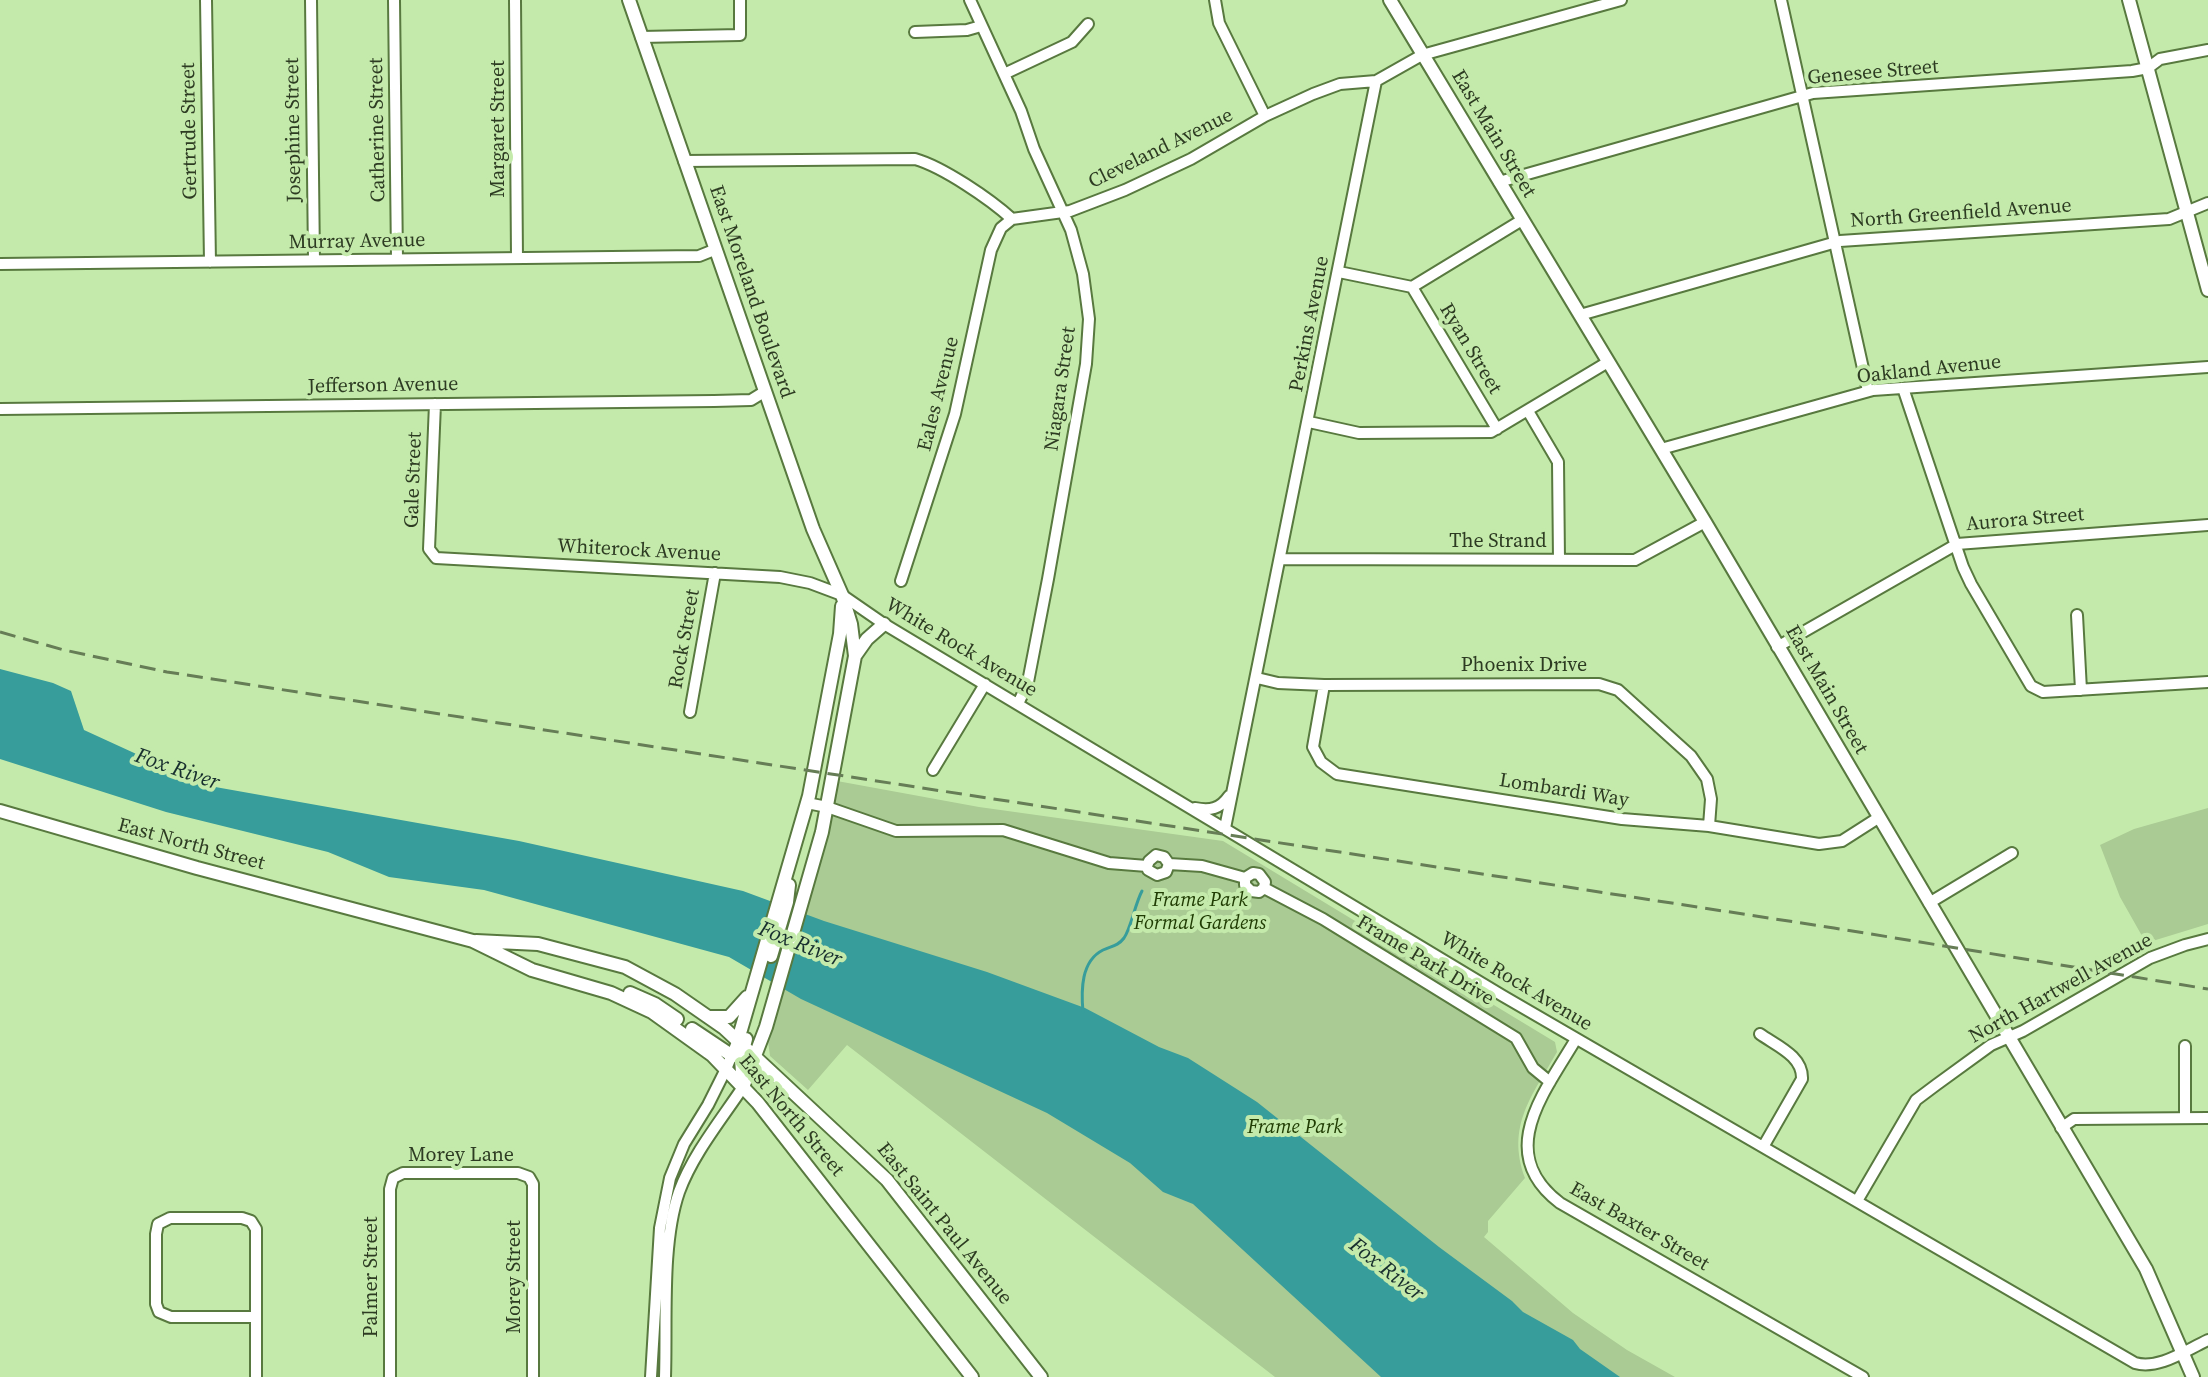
<!DOCTYPE html>
<html>
<head>
<meta charset="utf-8">
<style>
  body { margin:0 }
  canvas { display:block; background:#c4eaab }
</style>
</head>
<body>
<canvas width="2208" height="1377"></canvas>
<script>
const c = document.querySelector('canvas').getContext('2d');
c.lineJoin = 'round';
function paint(path, color) { c.fillStyle = color; c.fill(path, 'evenodd'); }
function stroke(path, color, width, dash) { c.strokeStyle = color; c.lineWidth = width; c.lineCap = dash ? 'butt' : 'round'; c.setLineDash(dash || []); c.stroke(path); }
function label(font, color, halo, rows, align = 'center') {
  c.font = font + ' "Source Serif 4",serif'; c.lineWidth = 8; c.setLineDash([]); c.textBaseline = 'middle'; c.strokeStyle = halo; c.fillStyle = color; for (const [text, x, y, turn = 0] of rows) {
    c.save(); c.translate(x, y); c.rotate((+turn || 0) * Math.PI / 180); c.textAlign = isNaN(turn) ? turn : align; if (halo) c.strokeText(text, 0, 0); c.fillText(text, 0, 0); c.restore();
  }
}
const green = new Path2D(`
  M837,781L979,807L1223,841L1555,1042L1557,1052C1532,1096 1506,1126 1525,1178L1488,1221V1232L1484,1237L1573,1313L1627,1350L1675,1377H1275L847,1045L808,1090L770,1056L768,1041Z
  M2208,808V924L2146,943L2120,897L2100,845L2134,829Z`);
const water = new Path2D(`
  M0,669L53,683L71,691L84,730L204,785L519,841L743,891L824,921L987,972L1085,1008L1159,1047L1188,1058L1257,1102L1439,1247L1512,1301L1523,1312L1573,1340L1580,1349L1620,1377H1381L1193,1204L1163,1192L1130,1163L1047,1113L801,999L729,957L484,890L389,877L328,852L166,812L0,759Z`);
const stream = new Path2D(`
  M1083,1012C1081,990 1081,961 1103,950C1112,946 1118,946 1124,938C1131,928 1135,904 1142,891`);
const minor = new Path2D(`
  M206,0L210,262
  M311,0L314,260
  M394,0L397,259
  M515,0L517,258
  M970,0L1021,111L1034,149L1071,230L1083,274L1089,319L1086,364L1048,579L1028,682L1018,704
  M1215,0L1219,23L1265,116
  M1781,0L1868,391
  M915,32L967,30L981,26
  M641,37L740,35V0
  M1004,74L1072,42L1088,24
  M684,161L915,159C943,167 990,199 1012,219
  M1499,182L1813,93L2132,71L2148,68L2160,59L2208,50
  M0,264L699,256L714,250
  M1339,272L1412,287L1522,220
  M1412,287L1497,429
  M1580,315L1840,241L2169,219L2208,203
  M1903,388L1963,567L1971,584L2031,686L2043,692L2208,682
  M435,404L429,549L436,558L780,577L810,583L842,595L884,624L1503,996L2135,1363C2159,1370 2186,1350 2208,1340
  M0,409L714,401L751,400L764,392
  M1528,411L1558,462L1559,560
  M1309,422L1359,433L1491,432L1608,362
  M1661,449L1873,390L2208,367
  M1281,559L1635,560L1705,522
  M901,581L955,414L991,250L1001,228L1012,219L1070,211L1125,190L1191,159L1265,116L1313,94L1340,84L1376,81L1422,55L1621,0
  M2077,615L2081,690
  M1777,647L1957,544L2208,525
  M1257,678L1278,683L1324,685L1599,684L1618,690L1691,756L1707,779L1711,799L1709,826
  M1324,685L1313,747L1321,762L1337,774L1622,819L1709,826L1819,844L1842,841L1878,818
  M690,712L715,573
  M933,770L985,684
  M807,803L827,807L896,831L1003,830L1109,863L1147,866L1148,870L1157,875L1166,872L1169,864L1164,857L1156,855L1149,861L1147,866
  M1195,808C1210,811 1220,809 1229,796
  M1225,828L1376,81
  M1169,864L1202,866L1245,878
  M1264,888L1265,882L1259,874L1253,873L1245,878V885L1251,891L1259,892L1264,888L1323,919L1516,1038L1533,1068L1550,1082
  M1929,903L2012,853
  M1760,1034C1777,1046 1803,1056 1802,1079L1763,1147
  M1576,1039C1544,1093 1494,1153 1560,1203L1863,1377
  M2185,1046V1118
  M2061,1128L2074,1119L2208,1118
  M1857,1201L1916,1100L1936,1085L1991,1045L2023,1031L2150,958L2185,945L2208,939
  M170,1218H242L251,1221L256,1229V1317H171L159,1312L156,1304V1234L158,1224Z
  M256,1317V1377
  M390,1377V1189L393,1178L403,1173H518L529,1177L533,1184V1377
  M651,1377L660,1228L670,1178L684,1144L708,1105L726,1069L738,1040
  M665,1377C667,1321 661,1244 679,1192C693,1154 721,1120 743,1087`);
const major = new Path2D(`
  M629,0L813,529L842,595L851,624L855,656L822,832L766,1027L743,1087
  M1390,0L1705,522L2146,1269L2193,1377
  M2129,0L2208,290
  M855,656L867,639L884,624
  M0,811L197,868L473,941L532,970L611,993L652,1012L712,1055L758,1103L972,1377
  M476,941L538,944L625,967L675,994L724,1028L887,1180L1041,1377
  M771,956L787,902L789,885
  M630,993L655,1004L677,1019
  M711,1017H729L747,997
  M692,1029L731,1055L749,1059
  M738,1040L809,796L840,634L842,606
  M743,1087L741,1058L746,1039`);
const rail = new Path2D(`
  M0,632L64,650L167,672L1834,928L2208,989`);
const streetNames = [
  ["Genesee Street",1873,73,-5],
  ["Margaret Street",499,129,-90],
  ["Josephine Street",294,130,-91],
  ["Catherine Street",378,130,-91],
  ["Gertrude Street",190,131,-91],
  ["East Main Street",1493,134,59],
  ["Cleveland Avenue",1161,149,-26],
  ["North Greenfield Avenue",1961,214,-4],
  ["Murray Avenue",357,242,-1],
  ["East Moreland Boulevard",751,292,71],
  ["Perkins Avenue",1310,324,-79],
  ["Ryan Street",1470,349,59],
  ["Oakland Avenue",1929,370,-6],
  ["Jefferson Avenue",383,386,-1],
  ["Niagara Street",1061,389,-82],
  ["Eales Avenue",939,394,-76],
  ["Gale Street",414,480,-88],
  ["Aurora Street",2025,520,-5],
  ["The Strand",1498,542],
  ["Whiterock Avenue",639,551,3],
  ["Rock Street",685,639,-80],
  ["White Rock Avenue",961,648,31],
  ["Phoenix Drive",1524,666],
  ["East Main Street",1826,690,60],
  ["Lombardi Way",1564,791,9],
  ["East North Street",191,845,15],
  ["Frame Park Drive",1425,961,31],
  ["White Rock Avenue",1516,982,31],
  ["North Hartwell Avenue",2061,989,-29],
  ["East North Street",791,1116,50],
  ["Morey Lane",461,1156],
  ["East Saint Paul Avenue",944,1224,51],
  ["East Baxter Street",1639,1227,30],
  ["Palmer Street",372,1277,-90],
  ["Morey Street",515,1277,-90]
];
const parkNames = [
  ["Frame Park",1200,901],
  ["Formal Gardens",1200,924],
  ["Frame Park",1295,1128]
];
const waterNames = [
  ["Fox River",177,770,19],
  ["Fox River",800,945,22],
  ["Fox River",1386,1270,38]
];
paint(green, '#aacb94');
paint(water, '#379d9b');
stroke(stream, '#379d9b', 3);
stroke(minor, '#58793f', 14);
stroke(major, '#58793f', 16);
stroke(minor, '#fff', 10);
stroke(major, '#fff', 12);
stroke(rail, '#667d56', 3, [16, 8]);
label('20px', '#2d3b22', '#c4eaab', streetNames);
label('italic 20px', '#203c03', '#c4eaab', parkNames);
label('italic 22px', '#172e2e', '#c4eaab', waterNames);
</script>
</body>
</html>
